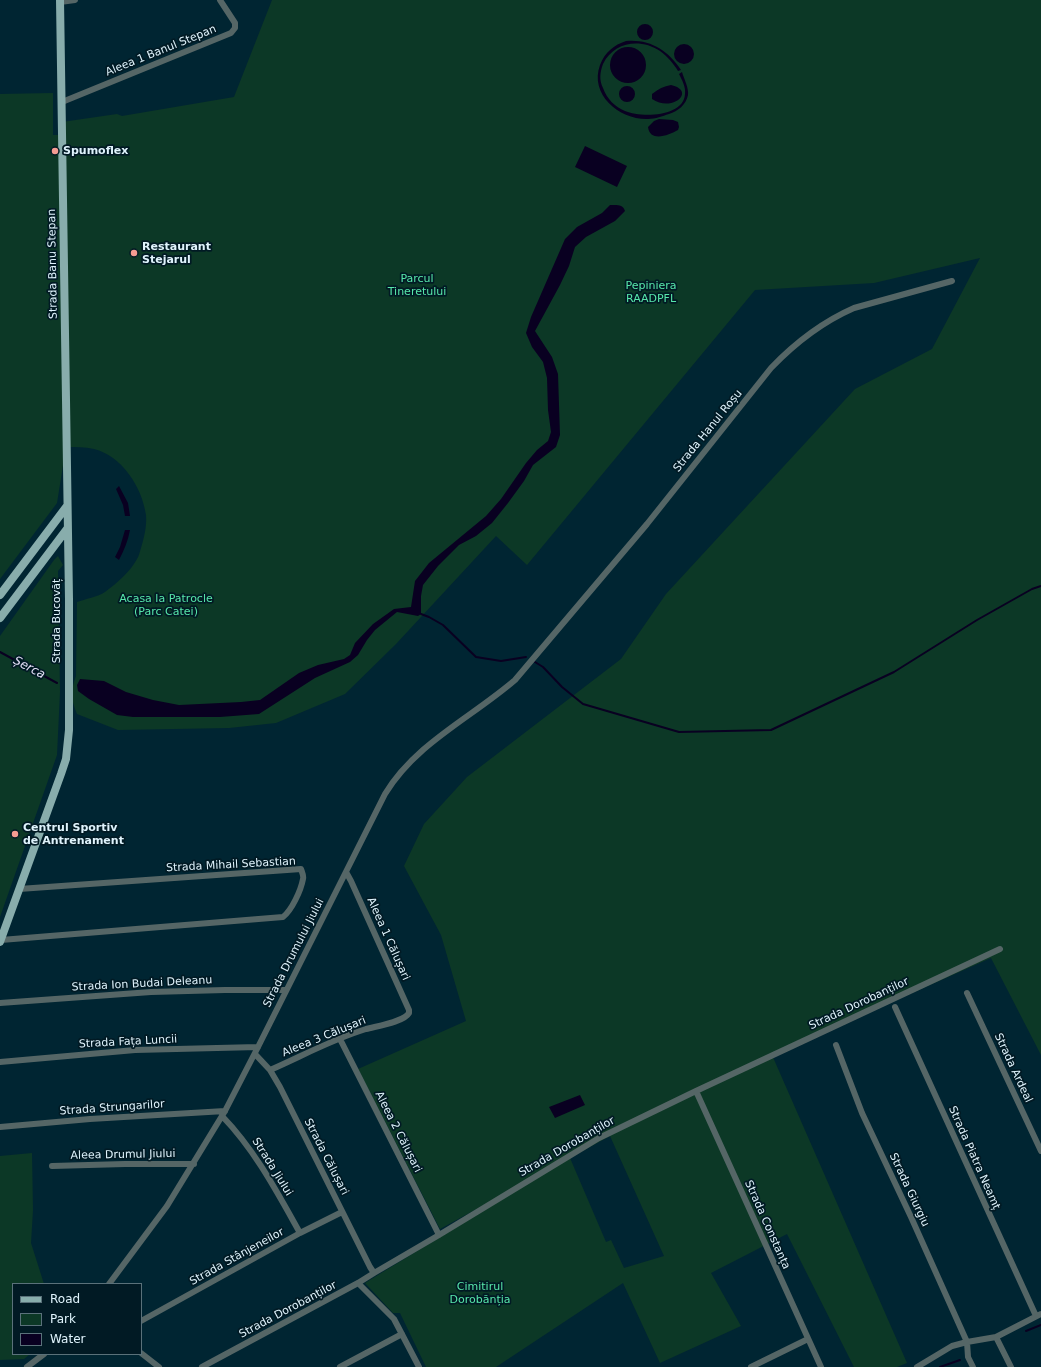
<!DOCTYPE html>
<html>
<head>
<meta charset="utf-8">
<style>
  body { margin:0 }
  #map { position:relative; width:1041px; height:1367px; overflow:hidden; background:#002532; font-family:"DejaVu Sans",sans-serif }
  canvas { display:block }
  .legend { position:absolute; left:12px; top:1283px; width:130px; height:72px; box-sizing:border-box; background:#011a24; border:1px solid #5a717a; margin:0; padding:5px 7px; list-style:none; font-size:12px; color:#dff3fc }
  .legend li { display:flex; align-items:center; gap:8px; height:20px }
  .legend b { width:20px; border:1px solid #5a717a }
</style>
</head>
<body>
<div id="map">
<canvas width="1041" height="1367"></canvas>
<ul class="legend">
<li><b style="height:5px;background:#88adac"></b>Road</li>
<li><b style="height:11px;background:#0c3826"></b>Park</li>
<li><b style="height:11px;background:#090021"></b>Water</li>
</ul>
</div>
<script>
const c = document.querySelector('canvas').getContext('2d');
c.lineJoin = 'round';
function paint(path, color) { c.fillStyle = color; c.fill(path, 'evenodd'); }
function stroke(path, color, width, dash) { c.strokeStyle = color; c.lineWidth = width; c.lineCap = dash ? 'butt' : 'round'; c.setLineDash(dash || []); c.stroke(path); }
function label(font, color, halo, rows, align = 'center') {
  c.font = font + ' "DejaVu Sans",sans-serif'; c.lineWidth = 3.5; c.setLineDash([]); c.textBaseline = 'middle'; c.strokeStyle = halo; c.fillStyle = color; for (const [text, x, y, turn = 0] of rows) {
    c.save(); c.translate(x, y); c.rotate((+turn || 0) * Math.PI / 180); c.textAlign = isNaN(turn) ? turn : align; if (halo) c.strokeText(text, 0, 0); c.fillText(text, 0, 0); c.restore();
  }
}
const green = new Path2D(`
  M272,0H1041V1055L991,958L772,1055L907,1363L897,1367H854L787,1234L711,1273L741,1326L660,1363L623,1283L496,1367H426L400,1313H393L365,1283L559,1164L440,1229L358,1069L466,1021L441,935L404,866L424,824L467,777L621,659L666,594L855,389L932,349L980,258L874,283L755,290L527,565L496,536L396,644L345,694L276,723L229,728L118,730L77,714C71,698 70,693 76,676L77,602C85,599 98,597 105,592C117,583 130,572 137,559C139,556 140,551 141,548C144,538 147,526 146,515C142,487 122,456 94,449C85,447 76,447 66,447L57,503L0,579V94L53,93V135H62V122L117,114L122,116L234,97ZM610,1136L664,1256L624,1268L611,1240L606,1242L570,1158Z
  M58,556L63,565L58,571L60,692L57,755L0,917V636L54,560Z
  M32,1153L33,1210L31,1243L44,1284H13V1354H30L24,1359L0,1360V1156Z`);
const water = new Path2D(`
  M637 32a8 8 0 1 1 16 0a8 8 0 1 1-16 0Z
  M626,41C650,39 668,50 681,70L678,71C674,64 667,56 660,51C640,38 614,42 603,64C600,72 599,80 603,88C607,99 615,107 625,111C641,118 684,117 685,94C686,87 682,80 679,74L682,72C684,79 689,88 688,95C686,105 678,111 669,114C662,116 656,119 648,119C620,120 589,95 600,65C605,52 614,45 626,41Z
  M674 54a10 10 0 1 1 20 0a10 10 0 1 1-20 0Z
  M610 65a18 18 0 1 1 36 0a18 18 0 1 1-36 0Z
  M671,85C697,91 672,113 652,99V94C658,89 664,86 671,85Z
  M619 94a8 8 0 1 1 16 0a8 8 0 1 1-16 0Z
  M659,119L673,120L678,122L679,127L678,130C669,135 650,143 648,127L654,121Z
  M585,146L627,166L617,187L575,167Z
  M610,205C617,205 623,204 625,211L615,221L586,237L575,247L569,266L560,285L535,331L552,357L558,374L560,435L556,447L533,465L524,481L508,503L492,523L476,536L459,545L438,566L423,585L421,596V614L418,616L397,612L375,630L367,640L358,655L350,662L315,678L259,714L220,717H133L117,715L89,699L78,691L77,685L80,679L104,681L126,692L153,700L179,705L241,702L260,700L299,673L318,665L344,659L350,655L355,643L373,624L394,609L411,607L415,581L429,563L486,516L501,499L526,463L537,450L548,441L551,432L548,410L547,378L543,362L532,347L526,333L531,317L565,239L577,227L602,213Z
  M119,486L128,503L130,516H125L123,505L116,489Z
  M125,530H130C128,541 124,550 119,560L115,557L120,547Z
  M580,1095L585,1105L555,1118L549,1107Z`);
const stream = new Path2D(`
  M421,614L429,617L443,625L476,657L501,661L526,657
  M0,652L57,683
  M535,662L543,667L562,687L583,704L679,732L771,730L894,672L977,620L1032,589L1041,586
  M1026,1331L1041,1325
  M940,1367L960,1360`);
const minor = new Path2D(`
  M60,2L75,0
  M62,102L231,33L235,28V23L220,0
  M1,940L283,917C292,910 301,890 303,879C304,876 302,872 301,869L19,889
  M967,993L1041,1151
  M0,1003L151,992L225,990H286
  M895,1007L1036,1316
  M340,1039L439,1235
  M836,1045L862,1113L911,1217L967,1342L968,1357L973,1367
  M255,1054L270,1070L280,1087L370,1267L374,1273
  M0,1062L135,1050L258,1047
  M270,1070C302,1056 333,1039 366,1029C377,1026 404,1022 409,1013V1010L351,881L346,872
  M696,1091L821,1367
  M222,1116C255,1150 277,1192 300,1233
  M0,1127L90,1119L225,1111
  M52,1166L125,1164H194
  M358,1283L394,1319L419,1367
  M109,1284L167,1206L225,1111L258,1047L385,794C416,743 471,718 515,680L647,524L771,368C795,343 822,322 854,308L952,281
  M141,1321L300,1233L342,1212
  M996,1337L1011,1367
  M141,1353L159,1367
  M27,1367L44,1354
  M202,1367L358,1283L374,1273L439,1235L599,1138L696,1091L1000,949
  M340,1367L402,1334
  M751,1367L808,1339
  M917,1367L952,1346L967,1342L996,1337L1041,1314`);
const major = new Path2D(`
  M0,595L67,506
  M0,618L67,529
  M0,942L61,774L66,759L69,730V600L60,0`);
const markers = [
  [55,151,4,"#f59c92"],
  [134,253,4,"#f59c92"],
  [15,834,4,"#f59c92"]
];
const streetNames = [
  ["Aleea 1 Banul Stepan",161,51,-22],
  ["Strada Banu Stepan",53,264,-91],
  ["Strada Hanul Roșu",708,431,-51],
  ["Strada Bucovăț",57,621,-90],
  ["Strada Mihail Sebastian",231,865,-3],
  ["Aleea 1 Călușari",388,939,66],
  ["Strada Drumului Jiului",294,953,-63],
  ["Strada Ion Budai Deleanu",142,984,-3],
  ["Strada Dorobanților",859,1004,-25],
  ["Aleea 3 Călușari",324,1037,-22],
  ["Strada Fața Luncii",128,1042,-3],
  ["Strada Ardeal",1013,1068,65],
  ["Strada Strungarilor",112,1108,-4],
  ["Aleea 2 Călușari",398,1132,63],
  ["Strada Dorobanților",567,1147,-30],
  ["Aleea Drumul Jiului",123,1155,-1],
  ["Strada Călușari",326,1157,63],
  ["Strada Piatra Neamț",974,1158,66],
  ["Strada Jiului",272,1167,58],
  ["Strada Giurgiu",909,1190,65],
  ["Strada Constanța",767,1225,66],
  ["Strada Stânjeneilor",237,1257,-29],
  ["Strada Dorobanților",288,1310,-28]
];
const poiNames = [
  ["Spumoflex",63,151],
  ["Restaurant",142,247],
  ["Stejarul",142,260],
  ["Centrul Sportiv",23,828],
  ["de Antrenament",23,841]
];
const parkNames = [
  ["Parcul",417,279],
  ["Tineretului",417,292],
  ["Pepiniera",651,286],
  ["RAADPFL",651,299],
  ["Acasa la Patrocle",166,599],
  ["(Parc Catei)",166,612],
  ["Cimitirul",480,1287],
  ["Dorobănția",480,1300]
];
const waterNames = [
  ["Șerca",29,668,28]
];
paint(green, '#0c3826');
paint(water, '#090021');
stroke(stream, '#090021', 2);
stroke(minor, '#566', 6);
stroke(major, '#88adac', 8);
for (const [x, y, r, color] of markers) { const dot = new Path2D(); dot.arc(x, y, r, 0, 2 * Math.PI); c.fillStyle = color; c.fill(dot); stroke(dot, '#011a24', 1.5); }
label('11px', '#dff3fc', '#011a24', streetNames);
label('bold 11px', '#dff3fc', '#011a24', poiNames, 'left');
label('11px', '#57e7aa', '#011a24', parkNames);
label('italic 12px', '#e2dff6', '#011a24', waterNames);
</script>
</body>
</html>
